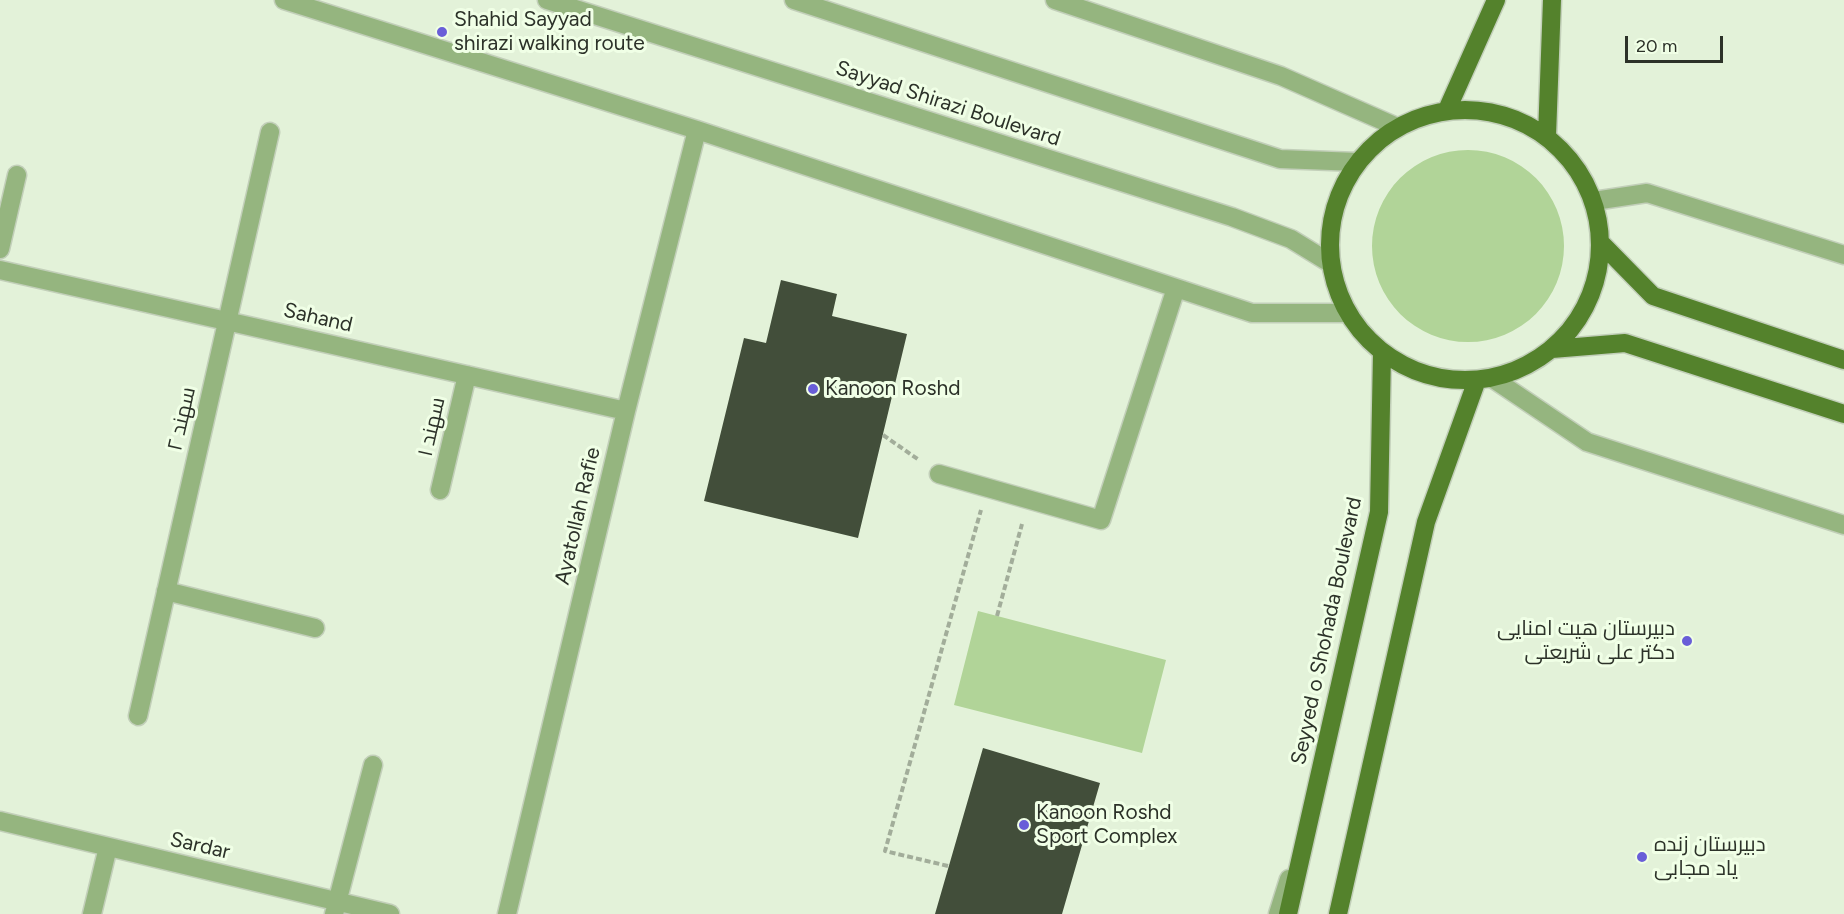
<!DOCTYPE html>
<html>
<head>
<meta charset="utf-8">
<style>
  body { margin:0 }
  #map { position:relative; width:1844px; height:914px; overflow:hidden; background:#e3f2d9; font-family:Figtree,sans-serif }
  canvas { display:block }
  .scale { position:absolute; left:1625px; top:36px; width:98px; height:27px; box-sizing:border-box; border:3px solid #2c3229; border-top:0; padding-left:8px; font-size:18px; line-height:21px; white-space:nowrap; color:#2c3229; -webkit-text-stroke:4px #f0ffe6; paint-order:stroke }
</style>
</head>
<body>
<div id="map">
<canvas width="1844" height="914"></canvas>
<div class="scale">20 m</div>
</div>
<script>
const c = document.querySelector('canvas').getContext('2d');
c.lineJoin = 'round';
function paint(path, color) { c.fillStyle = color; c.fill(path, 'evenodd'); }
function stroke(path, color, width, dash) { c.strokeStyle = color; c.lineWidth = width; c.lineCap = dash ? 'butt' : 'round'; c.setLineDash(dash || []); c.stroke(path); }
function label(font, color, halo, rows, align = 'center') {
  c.font = font + ' Figtree,Cairo,sans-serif'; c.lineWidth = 6; c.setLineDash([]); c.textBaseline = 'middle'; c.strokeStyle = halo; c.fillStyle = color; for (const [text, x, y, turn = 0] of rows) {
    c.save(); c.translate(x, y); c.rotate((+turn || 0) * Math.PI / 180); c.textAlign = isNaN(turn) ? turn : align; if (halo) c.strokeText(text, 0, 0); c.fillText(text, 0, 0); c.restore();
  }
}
const green = new Path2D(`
  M1372 246a96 96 0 1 1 192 0a96 96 0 1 1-192 0Z
  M978,611L1166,660L1142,753L954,705Z`);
const building = new Path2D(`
  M781,280L837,294L832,316L907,334L858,538L704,501L744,338L766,343Z
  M983,748L1100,783L1062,914H935Z`);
const path = new Path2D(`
  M883,435L919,460
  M997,616L1022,524
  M948,866L885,851L981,510`);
const minor = new Path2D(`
  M284,0L697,130L1252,313H1347
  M547,0L1232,217L1291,239L1330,263
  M794,0L1280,159L1357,162
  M1055,0L1281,76L1397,127
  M1594,201L1647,193L1844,255
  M0,249L17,175
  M0,270L626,411
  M1492,378L1587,442L1844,525
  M939,474L1101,520L1176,288
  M440,490L467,375
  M166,591L315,628
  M138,716L270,132
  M0,821L390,914
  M92,914L108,847
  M334,914L373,765
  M507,914L626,411L697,130
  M1278,914L1289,879`);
const major = new Path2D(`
  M1447,110L1496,0
  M1330 245a135 135 0 1 1 270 0a135 135 0 1 1-270 0Z
  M1547,136L1552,0
  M1600,242L1653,296L1844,360
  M1552,349L1625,343L1844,414
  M1288,914L1379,512L1382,353
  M1338,914L1426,522L1477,380`);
const markers = [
  [442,32,6,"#695ed8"],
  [813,389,6,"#695ed8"],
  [1687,641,6,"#695ed8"],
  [1024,825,6,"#695ed8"],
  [1642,857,6,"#695ed8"]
];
const poiNames = [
  ["Shahid Sayyad",454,20],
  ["shirazi walking route",454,44],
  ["Kanoon Roshd",825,389],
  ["دبیرستان هیت امنایی",1675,629,"right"],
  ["دکتر علی شریعتی",1675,653,"right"],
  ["Kanoon Roshd",1036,813],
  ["Sport Complex",1036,837],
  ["دبیرستان زنده",1654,845],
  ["یاد مجابی",1654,869]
];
const streetNames = [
  ["Sayyad Shirazi Boulevard",948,104,18],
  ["Sahand",318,318,13],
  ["سهند ۲",182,419,-77],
  ["سهند ۱",432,427,-77],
  ["Ayatollah Rafie",578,516,-77],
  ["Seyyed o Shohada Boulevard",1327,631,-78],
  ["Sardar",200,846,13]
];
paint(green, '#b1d498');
paint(building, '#424e3a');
stroke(minor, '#c2cfb9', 21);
stroke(major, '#c2cfb9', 21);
stroke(path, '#a2ad9a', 4, [6, 3]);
stroke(minor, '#95b57f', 18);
stroke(major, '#54822c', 18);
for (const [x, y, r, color] of markers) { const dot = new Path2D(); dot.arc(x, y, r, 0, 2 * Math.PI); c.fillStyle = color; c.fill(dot); stroke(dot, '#f0ffe6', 2); }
label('21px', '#2c3229', '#f0ffe6', poiNames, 'left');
label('21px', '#2c3229', '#f0ffe6', streetNames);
</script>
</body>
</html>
